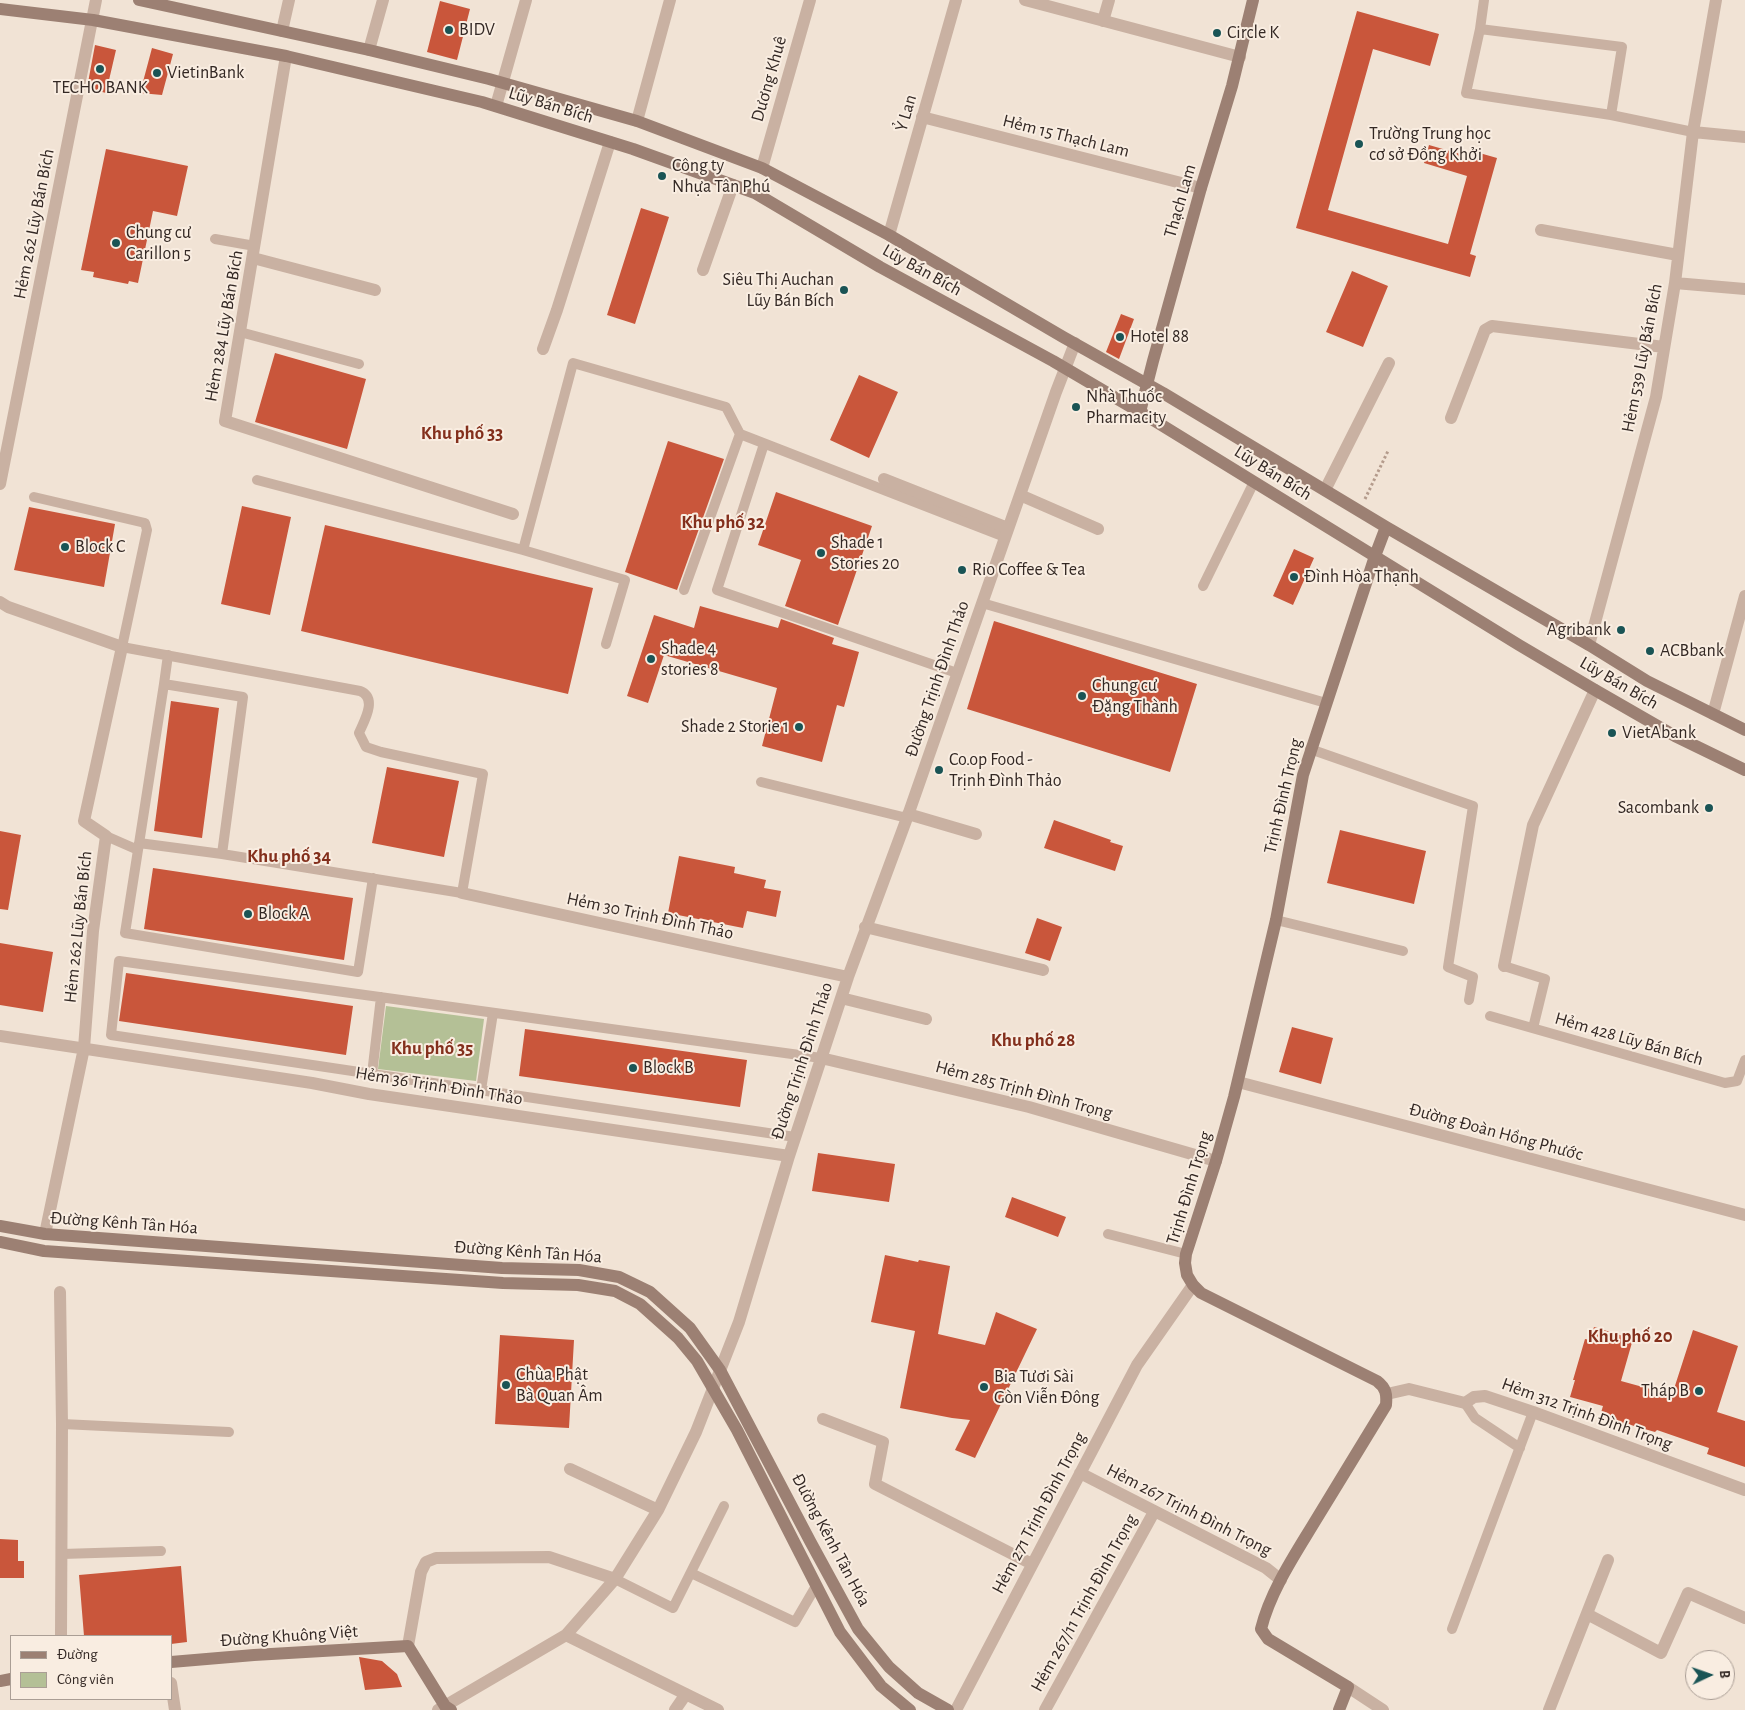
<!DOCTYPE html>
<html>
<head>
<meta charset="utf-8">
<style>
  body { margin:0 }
  #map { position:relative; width:1745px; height:1710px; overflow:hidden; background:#f1e3d5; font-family:"Alegreya Sans",sans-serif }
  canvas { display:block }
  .legend { position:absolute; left:10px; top:1635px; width:162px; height:65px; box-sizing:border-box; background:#f9ede1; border:1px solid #aa9e95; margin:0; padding:6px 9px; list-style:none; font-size:15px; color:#332824 }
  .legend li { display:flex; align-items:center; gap:10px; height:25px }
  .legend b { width:25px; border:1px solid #aa9e95 }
  .north { position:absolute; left:1685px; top:1650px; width:50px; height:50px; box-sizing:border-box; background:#f9ede1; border:1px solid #aa9e95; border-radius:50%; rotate:87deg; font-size:14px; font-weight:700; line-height:20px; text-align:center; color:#332824 }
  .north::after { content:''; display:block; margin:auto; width:18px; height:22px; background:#1a5455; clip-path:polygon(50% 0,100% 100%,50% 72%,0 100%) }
</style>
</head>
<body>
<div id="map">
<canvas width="1745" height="1710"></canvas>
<ul class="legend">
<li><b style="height:6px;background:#9c8073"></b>Đường</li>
<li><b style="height:14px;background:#b4c096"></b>Công viên</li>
</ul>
<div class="north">B</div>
</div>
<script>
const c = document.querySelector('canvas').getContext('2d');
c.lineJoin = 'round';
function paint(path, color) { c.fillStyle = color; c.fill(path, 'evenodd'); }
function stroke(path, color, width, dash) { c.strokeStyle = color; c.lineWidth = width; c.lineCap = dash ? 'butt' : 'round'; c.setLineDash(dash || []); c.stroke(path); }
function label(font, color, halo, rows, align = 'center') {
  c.font = font + ' "Alegreya Sans",sans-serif'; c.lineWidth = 4; c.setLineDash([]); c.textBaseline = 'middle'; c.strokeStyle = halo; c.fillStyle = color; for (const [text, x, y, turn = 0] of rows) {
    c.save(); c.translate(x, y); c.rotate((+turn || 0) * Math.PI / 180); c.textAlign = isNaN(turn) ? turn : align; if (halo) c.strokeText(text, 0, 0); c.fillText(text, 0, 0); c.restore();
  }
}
const green = new Path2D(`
  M386,1006L484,1019L476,1081L378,1069Z`);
const building = new Path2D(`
  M440,1L470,9L457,60L427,52Z
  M1357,11L1439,34L1430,66L1373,49L1328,210L1448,244L1467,176L1424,163L1429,145L1474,158L1476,152L1497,158L1470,254L1476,256L1470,277L1296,228Z
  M95,45L116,50L106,93L87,88Z
  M152,48L173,54L162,95L140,93Z
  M106,149L188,166L177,216L153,211L138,283L129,281L128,284L93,277L94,272L81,270Z
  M641,208L669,217L635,324L607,315Z
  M1352,271L1388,286L1363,347L1326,332Z
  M1121,314L1134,319L1119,359L1106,352Z
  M275,353L366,379L347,449L255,422Z
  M859,375L898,392L869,458L830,440Z
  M668,441L724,459L677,590L625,572Z
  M776,492L872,526L838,625L785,606L801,560L758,545Z
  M242,506L291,517L270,615L221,604Z
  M29,507L115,524L104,587L14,570Z
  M325,525L593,588L568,694L301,631Z
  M1294,549L1314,558L1293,605L1273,596Z
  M700,606L778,628L781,619L834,638L832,644L859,652L844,707L837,705L822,762L762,746L777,688L664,655L648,703L627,696L654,615L694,628Z
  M994,621L1197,684L1170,772L967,709Z
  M171,701L219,708L202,838L154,831Z
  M387,767L459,781L444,857L372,843Z
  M1054,820L1111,840L1110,842L1123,846L1115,871L1044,848Z
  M1340,830L1426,851L1414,904L1327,883Z
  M0,831L21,835L8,910L0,909Z
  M679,856L735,867L734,873L766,880L764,888L781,891L776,917L747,911L743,928L668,913Z
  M153,868L353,898L344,960L144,929Z
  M1037,918L1062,927L1050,961L1025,953Z
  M0,943L53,952L43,1012L0,1005Z
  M126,973L353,1006L346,1055L119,1021Z
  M1292,1027L1333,1038L1321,1084L1279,1072Z
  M525,1029L747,1060L740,1107L519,1076Z
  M818,1153L895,1164L889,1202L812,1191Z
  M1012,1197L1066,1217L1058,1237L1005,1217Z
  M885,1255L918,1262L919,1260L950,1266L938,1334L985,1345L996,1312L1037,1329L975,1458L955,1450L970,1420L952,1418L900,1408L915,1331L871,1322Z
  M1594,1327L1633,1339L1621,1381L1672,1395L1693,1330L1738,1346L1717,1412L1745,1421V1467L1707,1454L1709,1448L1657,1430L1655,1432L1624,1423L1623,1426L1607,1422L1608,1419L1600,1416L1603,1406L1570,1397L1575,1380H1573L1585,1339L1590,1340Z
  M500,1335L574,1340L569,1428L495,1424Z
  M0,1539L18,1540V1561H24V1578H0Z
  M181,1566L187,1642L171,1644V1636H84L79,1575Z
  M359,1657L382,1661L397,1674L402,1687L365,1690Z`);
const path = new Path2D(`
  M1365,499L1388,451`);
const lane = new Path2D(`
  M1480,29L1466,93L1611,115L1622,47L1480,29L1484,0
  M1611,115L1693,132
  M215,239L255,246
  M240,332L359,364
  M764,444L717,590L957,673
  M257,480L523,550
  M34,497L145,523L147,530L122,647L360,691C378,698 364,721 359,733L366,747L381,752L483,774L462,893L222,854L243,697L164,684L138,850L106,836
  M1203,586L1254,482
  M684,590L740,434L1005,537
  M982,603L1326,703
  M606,644L625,580L523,550L573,363L726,407L740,434
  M164,684L168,655
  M1310,749L1473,806L1448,967L1473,977L1469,1000
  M761,782L907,818
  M139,843L222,854
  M138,850L125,933L358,972L373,878
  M1276,920L1403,951
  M1504,966L1545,979L1533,1028
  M1490,1016L1725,1083L1737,1081
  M372,1074L381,997
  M1737,1081L1745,1060
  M481,1090L493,1013
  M795,1137L111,1035L119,961L821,1058
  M1108,1234L1186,1254
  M1465,1403L1475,1418L1520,1448
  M62,1424L229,1432
  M62,1554L161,1551
  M691,1573L795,1622L816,1586
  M615,1579L673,1608L724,1506
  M1452,1629L1533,1412`);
const street = new Path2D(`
  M1025,0L1240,57
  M1103,21L1109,0
  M282,31L289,0
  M369,50L383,0
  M286,56L225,421L513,514
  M496,106L526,0
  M922,117L1201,188
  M637,121L670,0
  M1693,132L1745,137
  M762,168L810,0
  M1541,230L1678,255
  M889,235L956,0
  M253,258L375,290
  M703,270L733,185
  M1675,283L1745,289
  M543,349L557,310L610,142
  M1451,418L1485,330L1492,326L1664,347
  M884,479L1008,528
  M0,484L96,0
  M1325,490L1389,363
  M1020,495L1098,529
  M0,602L8,607L122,647L84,821L106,836L93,931L84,1048L45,1234
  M1589,645L1656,397L1675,283L1693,132L1716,0
  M1713,714L1745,596
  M908,814L976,834
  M462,893L848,977
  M865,927L1043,970
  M1504,966L1533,825L1595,690
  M841,998L926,1019
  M0,1036L312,1083L369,1094L789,1156
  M821,1058L1029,1107L1216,1161
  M1238,1082L1745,1215
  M60,1292L62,1424L61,1636
  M1387,1394L1409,1389L1465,1403L1474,1397L1485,1396L1533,1412L1745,1490
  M823,1419L883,1442L875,1484L1032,1564
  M570,1469L658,1510
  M1080,1473L1266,1568L1281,1580
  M1587,1614L1661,1653L1688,1593L1745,1618
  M566,1635L718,1710
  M408,1646L421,1572L426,1562L436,1558L549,1557L615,1579
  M171,1683L175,1710
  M1348,1687L1383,1710
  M438,1710L566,1635L615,1579L658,1510L696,1432L739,1322L789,1156L848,977L907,818L1056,392L1075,343
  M675,1710L686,1694
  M956,1710L1137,1365L1193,1285
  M1045,1710L1154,1512
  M1549,1710L1608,1560`);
const secondary = new Path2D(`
  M139,0L369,50L489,79L637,121L762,168L889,235L1063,337L1163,393L1386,527L1589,645L1647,681L1745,730
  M0,9L93,20L286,56L482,102L633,149L755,193L880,267L1053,361L1155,421L1519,645L1595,690L1675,736L1745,770
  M1140,412L1153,361L1201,188L1232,86L1253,0
  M0,1226L45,1234L502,1268L579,1270L619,1277L650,1292L690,1328L720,1370L810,1541L858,1629L889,1667L918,1693L948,1710
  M0,1242L44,1251L503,1283L578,1285L615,1291L640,1304L678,1338L697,1361L737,1430L840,1632L881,1686L910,1710
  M171,1662L254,1655L408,1646L445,1706L451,1710
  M0,1681L11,1679
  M1339,1710L1348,1687L1268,1639L1261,1629C1270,1592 1294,1556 1314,1523C1338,1484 1362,1444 1386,1405C1387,1394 1386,1388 1377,1381L1201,1293L1193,1285L1187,1275L1185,1263L1186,1254L1216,1161L1234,1097L1276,920L1303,775L1375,556L1386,527`);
const markers = [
  [449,30,5,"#1a5455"],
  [1217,33,5,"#1a5455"],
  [100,69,5,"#1a5455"],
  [157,73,5,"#1a5455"],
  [1359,144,5,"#1a5455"],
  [662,176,5,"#1a5455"],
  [116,243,5,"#1a5455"],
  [844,290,5,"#1a5455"],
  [1120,337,5,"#1a5455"],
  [1076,407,5,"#1a5455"],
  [65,547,5,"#1a5455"],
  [821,553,5,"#1a5455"],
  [962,570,5,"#1a5455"],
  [1294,577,5,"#1a5455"],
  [1621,630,5,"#1a5455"],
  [1650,651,5,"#1a5455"],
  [651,659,5,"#1a5455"],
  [1082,696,5,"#1a5455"],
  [799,727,5,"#1a5455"],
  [1612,733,5,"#1a5455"],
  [939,770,5,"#1a5455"],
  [1709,808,5,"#1a5455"],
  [248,914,5,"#1a5455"],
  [633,1068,5,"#1a5455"],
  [506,1385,5,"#1a5455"],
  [984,1387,5,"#1a5455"],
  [1699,1391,5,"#1a5455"]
];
const poiNames = [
  ["BIDV",459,30],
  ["Circle K",1227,33],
  ["VietinBank",167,73],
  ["TECHO BANK",100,88,"center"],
  ["Trường Trung học",1369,134],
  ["cơ sở Đồng Khởi",1369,155],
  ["Công ty",672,166],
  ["Nhựa Tân Phú",672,187],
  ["Chung cư",126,233],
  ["Carillon 5",126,254],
  ["Siêu Thị Auchan",834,280,"right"],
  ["Lũy Bán Bích",834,301,"right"],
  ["Hotel 88",1130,337],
  ["Nhà Thuốc",1086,397],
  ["Pharmacity",1086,418],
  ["Shade 1",831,543],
  ["Stories 20",831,564],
  ["Block C",75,547],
  ["Rio Coffee & Tea",972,570],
  ["Đình Hòa Thạnh",1304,577],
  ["Agribank",1611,630,"right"],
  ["Shade 4",661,649],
  ["stories 8",661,670],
  ["ACBbank",1660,651],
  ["Chung cư",1092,686],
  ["Đặng Thành",1092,707],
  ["Shade 2 Storie 1",789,727,"right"],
  ["VietAbank",1622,733],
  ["Co.op Food -",949,760],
  ["Trịnh Đình Thảo",949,781],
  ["Sacombank",1699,808,"right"],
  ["Block A",258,914],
  ["Block B",643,1068],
  ["Chùa Phật",516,1375],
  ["Bà Quan Âm",516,1396],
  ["Bia Tươi Sài",994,1377],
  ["Gòn Viễn Đông",994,1398],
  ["Tháp B",1689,1391,"right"]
];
const streetNames = [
  ["Dương Khuê",769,79,-74],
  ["Lũy Bán Bích",551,105,17],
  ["Ỷ Lan",906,113,-74],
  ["Hẻm 15 Thạch Lam",1066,136,14],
  ["Thạch Lam",1180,201,-74],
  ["Hẻm 262 Lũy Bán Bích",34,224,-79],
  ["Lũy Bán Bích",922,270,29],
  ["Hẻm 284 Lũy Bán Bích",224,326,-80],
  ["Hẻm 539 Lũy Bán Bích",1642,358,-79],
  ["Lũy Bán Bích",1273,473,32],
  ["Đường Trịnh Đình Thảo",937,679,-71],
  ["Lũy Bán Bích",1619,683,30],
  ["Trịnh Đình Trọng",1283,796,-77],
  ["Hẻm 30 Trịnh Đình Thảo",650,916,12],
  ["Hẻm 262 Lũy Bán Bích",78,927,-84],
  ["Hẻm 428 Lũy Bán Bích",1629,1039,16],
  ["Đường Trịnh Đình Thảo",802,1061,-72],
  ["Hẻm 36 Trịnh Đình Thảo",439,1086,9],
  ["Hẻm 285 Trịnh Đình Trọng",1024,1090,15],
  ["Đường Đoàn Hồng Phước",1496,1132,15],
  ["Trịnh Đình Trọng",1189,1188,-73],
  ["Đường Kênh Tân Hóa",124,1223,4],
  ["Đường Kênh Tân Hóa",528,1252,4],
  ["Hẻm 312 Trịnh Đình Trọng",1587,1414,20],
  ["Hẻm 267 Trịnh Đình Trọng",1189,1510,27],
  ["Hẻm 271 Trịnh Đình Trọng",1039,1513,-62],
  ["Đường Kênh Tân Hóa",831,1540,62],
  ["Hẻm 267/11 Trịnh Đình Trọng",1084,1603,-61],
  ["Đường Khuông Việt",289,1636,-4]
];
const neighbourhoodNames = [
  ["Khu phố 33",462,433],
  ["Khu phố 32",723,522],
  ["Khu phố 34",289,856],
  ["Khu phố 28",1033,1040],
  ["Khu phố 35",432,1048],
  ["Khu phố 20",1630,1336]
];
paint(green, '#b4c096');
paint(building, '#c9563b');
stroke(path, '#b49b8c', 3, [2.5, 2.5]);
stroke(lane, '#c9b1a2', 10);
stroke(street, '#c9b1a2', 12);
stroke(secondary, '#9c8073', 12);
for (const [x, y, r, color] of markers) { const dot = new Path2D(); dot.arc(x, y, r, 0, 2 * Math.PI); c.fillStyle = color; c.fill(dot); stroke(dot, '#f9ede1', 2); }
label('18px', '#332824', '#f9ede1', poiNames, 'left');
label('18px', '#332824', '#f9ede1', streetNames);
label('bold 19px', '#832f1c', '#f9ede1', neighbourhoodNames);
</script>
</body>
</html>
